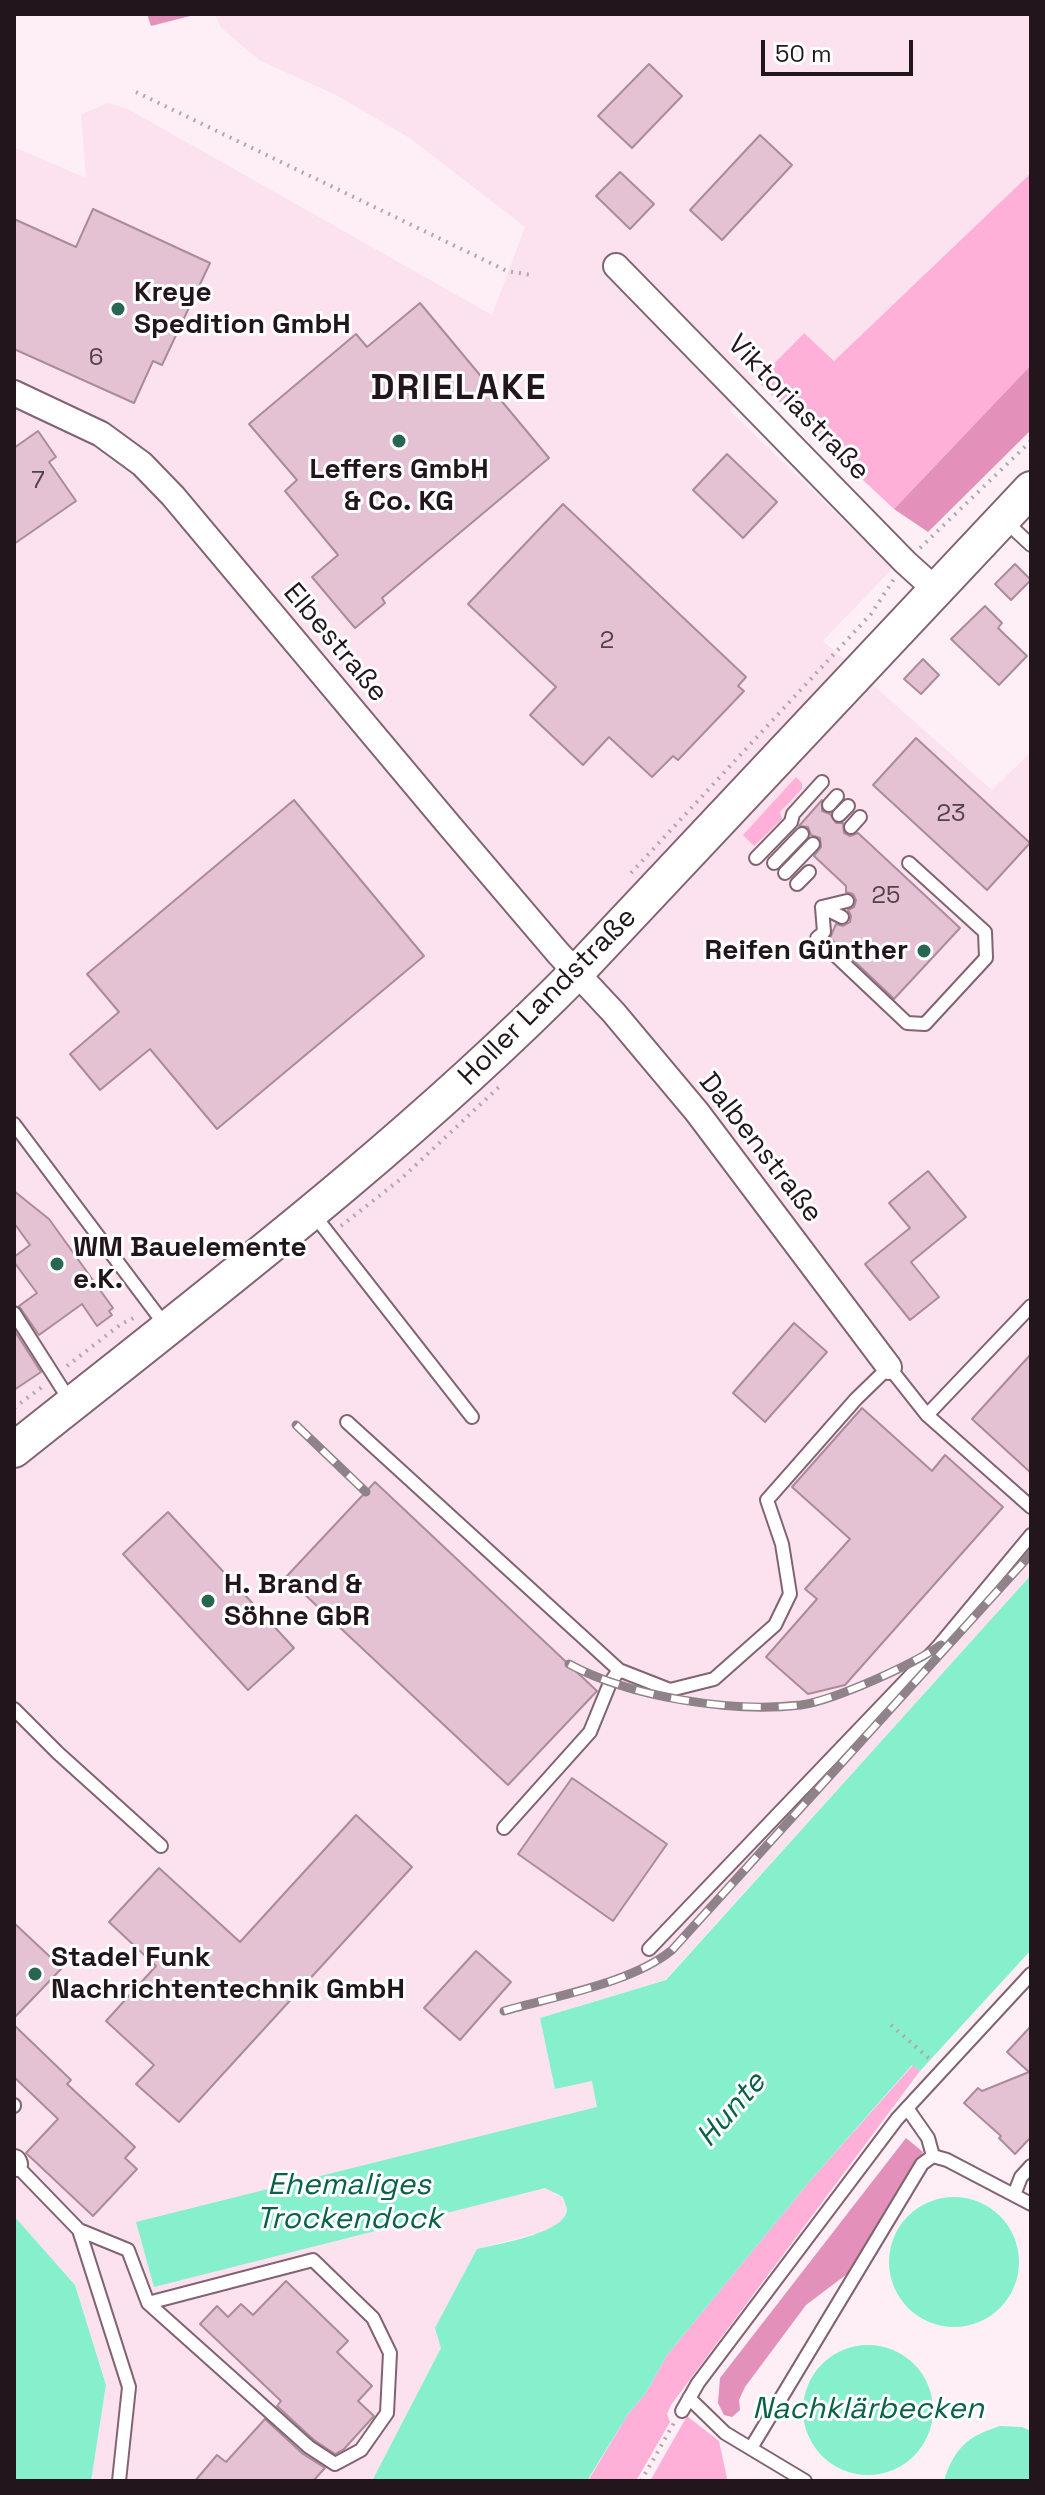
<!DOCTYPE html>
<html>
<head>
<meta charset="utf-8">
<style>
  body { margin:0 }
  #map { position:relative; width:1045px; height:2495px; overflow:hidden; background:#feeff6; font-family:"Space Grotesk",sans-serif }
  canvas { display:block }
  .frame { position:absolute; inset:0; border:16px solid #22161c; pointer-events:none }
  .scale { position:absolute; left:761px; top:40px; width:152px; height:36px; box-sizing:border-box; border:4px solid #22161c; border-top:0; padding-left:10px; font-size:24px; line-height:28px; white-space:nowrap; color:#22161c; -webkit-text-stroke:6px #fff; paint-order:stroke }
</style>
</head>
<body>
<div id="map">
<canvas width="1045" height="2495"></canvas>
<div class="frame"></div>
<div class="scale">50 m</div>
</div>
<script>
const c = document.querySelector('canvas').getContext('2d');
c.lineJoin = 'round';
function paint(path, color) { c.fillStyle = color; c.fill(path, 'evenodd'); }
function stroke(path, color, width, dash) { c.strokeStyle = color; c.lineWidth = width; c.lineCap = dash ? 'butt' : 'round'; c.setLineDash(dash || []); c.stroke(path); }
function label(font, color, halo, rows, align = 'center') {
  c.font = font + ' "Space Grotesk",sans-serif'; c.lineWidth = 6; c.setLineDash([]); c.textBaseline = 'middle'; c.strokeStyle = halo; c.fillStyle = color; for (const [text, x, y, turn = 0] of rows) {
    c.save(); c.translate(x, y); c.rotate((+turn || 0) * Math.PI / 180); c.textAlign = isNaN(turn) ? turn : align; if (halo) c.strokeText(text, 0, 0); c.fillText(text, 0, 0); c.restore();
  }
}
const built = new Path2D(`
  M215,14H1031V173L834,361L803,333L730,411L893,568L823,641L992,790L1031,752V1575L665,1980L540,2018L592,2080L598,2107L553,2194L563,2197L567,2209L564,2220L553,2229L477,2249L441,2348L372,2481H91L106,2384L75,2285L14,2216V147L86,178L81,114L108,103L128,109L492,315L525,227L411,139L338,96L259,60L221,28ZM796,778L803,786L802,789L779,812L743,835Z`);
const green = new Path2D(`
  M1031,173V365L894,509L757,381L804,333L834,361Z
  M796,777L802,783V789L780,812L782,819L754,846L743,835Z
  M913,2065L920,2071L671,2405L667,2414L670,2422L636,2481H588L628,2414L646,2393L667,2355L809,2182Z
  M687,2416L719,2441L727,2478L725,2481H650Z`);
const forest = new Path2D(`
  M147,14H198L151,26Z
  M1031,365V430L928,532L894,509Z
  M906,2138L923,2152L855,2268L806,2305L745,2387L739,2400L740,2410L732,2417L724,2415L718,2403L720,2378Z`);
const water = new Path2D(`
  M1031,1575V1950L920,2071L912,2065L809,2182L667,2355L646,2393L628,2414L587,2481H372L441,2348L435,2328L477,2249C497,2244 567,2233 567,2209C567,2208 563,2198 563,2197L545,2188L154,2287L136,2222L597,2107L592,2081L555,2089L540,2018L666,1980Z
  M889 2262a65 65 0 1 1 130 0a65 65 0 1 1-130 0Z
  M14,2216L75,2285L106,2385L91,2481H14Z
  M803 2410a65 65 0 1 1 130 0a65 65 0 1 1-130 0Z
  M1000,2426L1022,2427L1031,2431V2481H944C954,2448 968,2436 1000,2426Z`);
const building = new Path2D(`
  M649,64L682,96L632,148L598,116Z
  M760,135L792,165L722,240L690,210Z
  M620,172L654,204L630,229L596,196Z
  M93,209L210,263L162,365L153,361L134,403L14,349V219L76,247Z
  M420,303L549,458L382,598L385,603L355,628L312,577L338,555L285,491L297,480L249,424L356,334L367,347Z
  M38,431L56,457L49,462L76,501L14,544V448Z
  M727,454L777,502L743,538L693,490Z
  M563,504L746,677L738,686L744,691L678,760L673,756L652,777L609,737L583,765L530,715L556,687L468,604Z
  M1015,564L1031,580L1011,600L995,584Z
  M985,606L1002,623L998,628L1027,656L999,685L951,639Z
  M923,659L939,675L921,694L904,679Z
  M916,738L1030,843L987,890L873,785Z
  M294,800L424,956L217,1129L150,1049L100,1090L70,1054L119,1012L87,974Z
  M822,800V811L830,814L836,823H843L844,833L850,836L858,833L960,928L894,999L830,938L836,924L843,926L850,922L851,916L848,910L854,907L856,900L853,894L846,892V886L814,856L821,847L820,838L811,835L808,827L799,826Z
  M928,1171L966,1217L911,1262L939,1297L910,1320L865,1264L910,1228L889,1203Z
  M14,1191L49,1219L113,1308L109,1311L112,1315L97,1326L82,1304L39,1335L19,1306L37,1293L14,1262V1257L30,1245L14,1223Z
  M794,1323L827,1352L765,1422L733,1393Z
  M14,1330L41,1372L14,1390Z
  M1031,1354V1473L972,1419Z
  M862,1408L932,1471L945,1455L1003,1507L845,1685L808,1694L766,1657L817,1599L805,1589L850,1539L792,1487Z
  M375,1482L597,1691L508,1785L286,1577Z
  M168,1512L294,1648L248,1690L123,1554Z
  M572,1778L667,1844L613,1921L518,1854Z
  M356,1815L412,1867L179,2122L136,2084L154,2065L106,2021L156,1966L109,1922L159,1868L240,1942Z
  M14,1923L62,1968L14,2018Z
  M476,1951L511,1982L460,2040L424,2008Z
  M14,2025L71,2080L67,2084L135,2147L125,2158L137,2169L93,2216L26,2153L58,2119L14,2077Z
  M1031,2026V2137L1015,2154L999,2138L1001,2136L964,2103L978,2088L982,2091L1029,2072L1007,2052Z
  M286,2281L348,2341L337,2352L372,2386L358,2401L374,2416L344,2449L335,2454L314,2440L277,2406L281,2401L200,2324L217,2306L228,2317L241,2304L253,2315Z
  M265,2419L303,2454L325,2468L313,2481H195L217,2455L226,2462Z`);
const path = new Path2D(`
  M136,92L507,271L531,275
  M920,548L1031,441
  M631,873L871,614L894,579
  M341,1226L402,1178L500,1086
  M67,1366L121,1324L138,1316
  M14,1408L42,1387
  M891,2025L931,2060
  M641,2481L674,2423`);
const service = new Path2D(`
  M1004,520L1031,545
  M829,805L837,796
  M839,815L848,806
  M851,827L860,817
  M756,858L791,822L793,814L822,782
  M774,863L802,834
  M785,873L813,844
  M797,884L809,872
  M822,907L824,932L817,938L907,1023L925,1024L986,958L985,932L909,863
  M822,907L847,901
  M822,907L842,917
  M14,1124L165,1325
  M314,1215L472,1417
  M14,1313L70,1401
  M927,1415L1031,1306
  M347,1422L619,1670L670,1690L714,1679L775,1625L790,1594L782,1544L767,1500L856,1399L889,1367L927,1415L1031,1507
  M14,1709L58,1753L161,1846
  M504,1828L590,1732L610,1683L619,1670
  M649,1949L937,1648L1031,1535
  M14,2106V2105
  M907,2108L928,2138L933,2156
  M15,2164L79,2230L128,2250L148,2303L309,2447L335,2464L361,2450L387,2413L390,2353L373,2318L313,2260L148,2303
  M1014,2195L1021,2177L1031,2166
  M79,2230L129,2387L119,2481
  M689,2398L725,2433L805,2481
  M682,2411L698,2383L897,2119L1031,1974
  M751,2448L922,2164L933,2156L947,2160L1031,2204`);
const minor = new Path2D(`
  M616,266L905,562L937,591
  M14,393L101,434L142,464L173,496L449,825L558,953L614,1013L697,1112L889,1367
  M14,2162L15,2164`);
const secondary = new Path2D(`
  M14,1450C206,1297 403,1148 576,973L1031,489`);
const rail = new Path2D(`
  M296,1425L366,1492
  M569,1664C630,1697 731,1713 801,1705C835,1700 912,1665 941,1645
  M504,2011C555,1996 632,1983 672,1950L1031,1554`);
const markers = [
  [118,309,8,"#286652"],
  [399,441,8,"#286652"],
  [924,951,8,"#286652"],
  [57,1264,8,"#286652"],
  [208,1601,8,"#286652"],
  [35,1974,8,"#286652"]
];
const numberNames = [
  ["6",96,358],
  ["7",38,481],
  ["2",607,641],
  ["23",951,814],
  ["25",886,896]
];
const poiNames = [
  ["Kreye",134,293],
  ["Spedition GmbH",134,325],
  ["Leffers GmbH",399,470,"center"],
  ["& Co. KG",399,502,"center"],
  ["Reifen Günther",908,951,"right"],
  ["WM Bauelemente",73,1248],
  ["e.K.",73,1280],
  ["H. Brand &",224,1585],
  ["Söhne GbR",224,1617],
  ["Stadel Funk",51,1958],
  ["Nachrichtentechnik GmbH",51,1990]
];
const streetNames = [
  ["Viktoriastraße",798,408,46],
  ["Elbestraße",335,643,50],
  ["Holler Landstraße",548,997,-45],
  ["Dalbenstraße",760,1148,52]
];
const waterNames = [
  ["Hunte",732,2110,-49],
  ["Ehemaliges",349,2186],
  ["Trockendock",349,2220],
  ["Nachklärbecken",868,2410]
];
const districtNames = [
  ["DRIELAKE",459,389]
];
paint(built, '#fce2ee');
paint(green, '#ffb0d8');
paint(forest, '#e391bb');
paint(water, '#86efcb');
paint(building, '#e4c2d3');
stroke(building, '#ab8b9a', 2);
stroke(service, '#816371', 16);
stroke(minor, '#816371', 28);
stroke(secondary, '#816371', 38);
stroke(path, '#b4a6ad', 4, [2, 6]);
stroke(service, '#fff', 12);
stroke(minor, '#fff', 24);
stroke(secondary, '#fff', 34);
stroke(rail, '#908289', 9);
stroke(rail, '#fff', 6, [18]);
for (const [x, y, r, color] of markers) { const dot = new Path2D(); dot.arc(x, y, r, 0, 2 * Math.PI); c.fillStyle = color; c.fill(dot); stroke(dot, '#fff', 3); }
label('24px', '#52414a', null, numberNames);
label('bold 28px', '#22161c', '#fff', poiNames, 'left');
label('28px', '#22161c', '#fff', streetNames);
label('italic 30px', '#08614a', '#fff', waterNames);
c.letterSpacing = '2px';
label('bold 36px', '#22161c', '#fff', districtNames);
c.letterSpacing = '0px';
</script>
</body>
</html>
